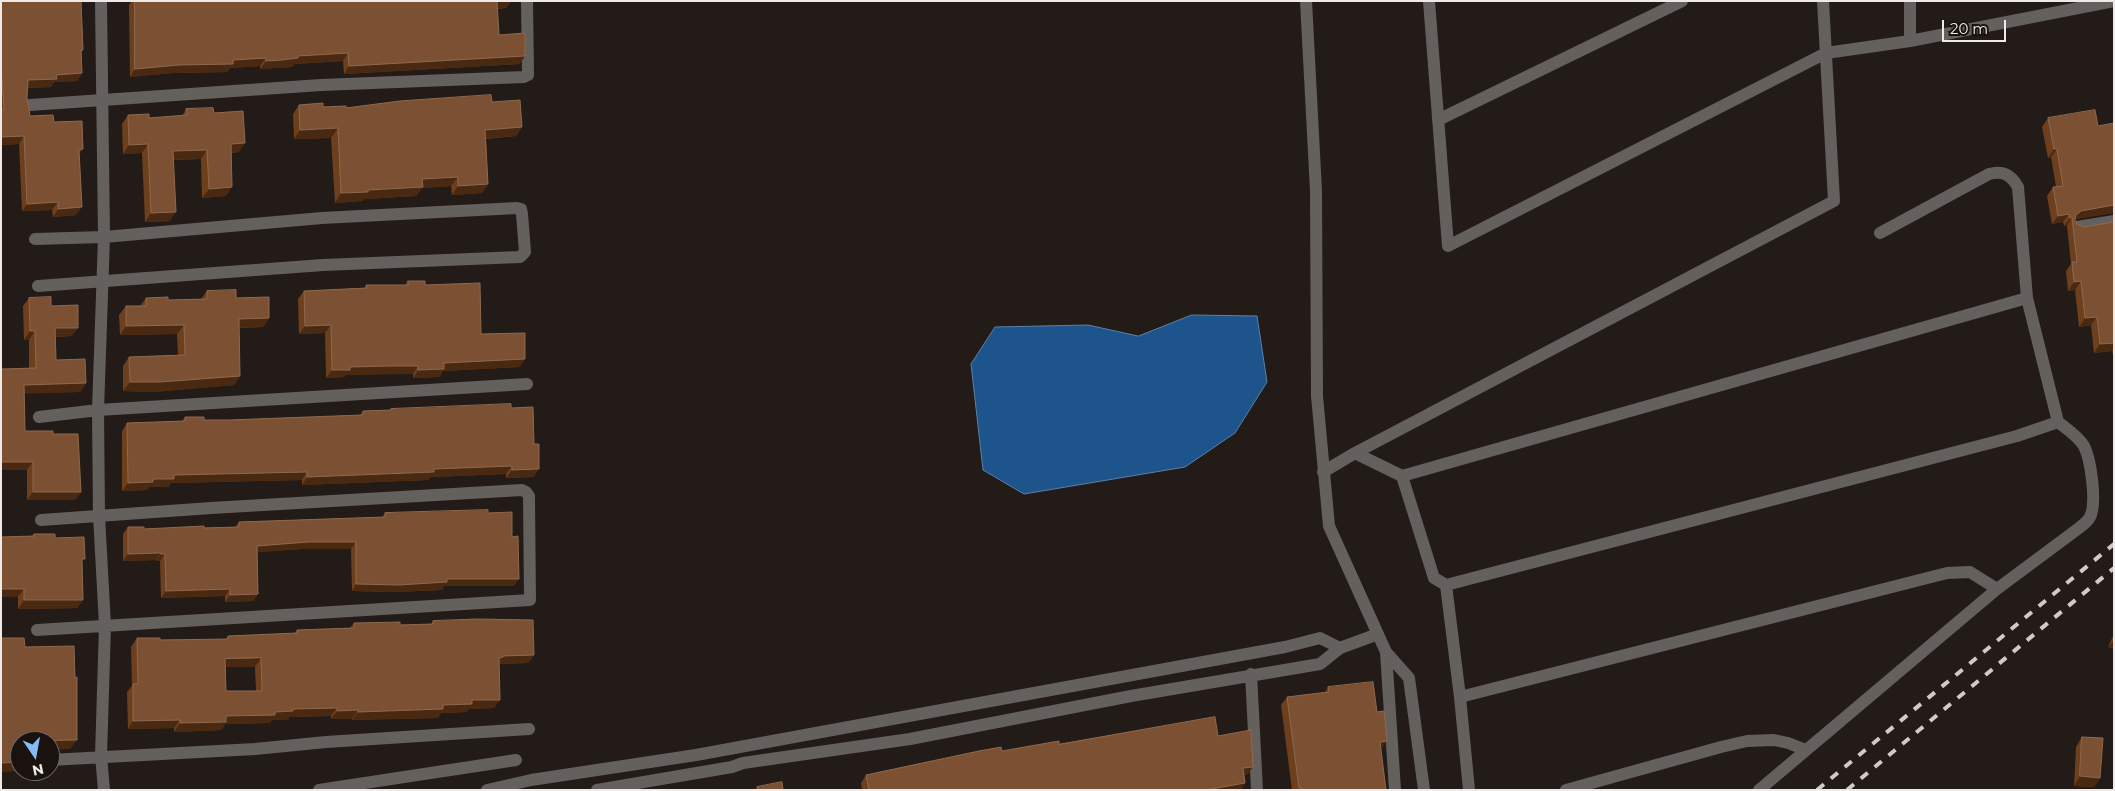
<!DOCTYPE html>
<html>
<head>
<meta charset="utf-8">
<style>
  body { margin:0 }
  #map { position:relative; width:2115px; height:791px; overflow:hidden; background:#221b17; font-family:Montserrat,sans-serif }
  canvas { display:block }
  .frame { position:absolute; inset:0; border:2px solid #efeae7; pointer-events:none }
  .north { position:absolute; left:10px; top:731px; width:50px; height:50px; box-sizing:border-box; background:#19120e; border:1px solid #6f6865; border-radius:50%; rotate:168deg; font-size:14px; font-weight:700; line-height:20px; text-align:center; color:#efeae7 }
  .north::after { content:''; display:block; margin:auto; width:18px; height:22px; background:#84bcfb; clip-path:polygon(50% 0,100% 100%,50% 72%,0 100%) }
  .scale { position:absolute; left:1942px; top:20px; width:64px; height:22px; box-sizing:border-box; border:2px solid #efeae7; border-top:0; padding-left:6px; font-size:15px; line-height:18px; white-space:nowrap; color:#efeae7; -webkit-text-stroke:4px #19120e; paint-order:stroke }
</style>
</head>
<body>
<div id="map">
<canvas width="2115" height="791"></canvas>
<div class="frame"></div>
<div class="north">N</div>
<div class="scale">20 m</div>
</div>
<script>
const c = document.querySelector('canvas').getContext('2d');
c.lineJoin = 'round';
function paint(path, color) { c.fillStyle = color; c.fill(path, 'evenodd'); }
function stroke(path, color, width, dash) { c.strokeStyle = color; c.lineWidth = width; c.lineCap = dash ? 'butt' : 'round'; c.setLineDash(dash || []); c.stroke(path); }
const water = new Path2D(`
  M1192,315L1257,316L1267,382L1235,433L1185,467L1024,494L983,470L971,364L995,327L1088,325L1138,336Z`);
const minor = new Path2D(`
  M101,1L104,237L98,410L99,516L105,625L101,756L104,790
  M1306,1L1316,191L1317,396L1329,526L1386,652L1409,678L1424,790
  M1429,1L1448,246L1826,53L1910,41L2114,1
  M1910,1V41
  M30,105L321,85L524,77L528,75L527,1
  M1438,120L1682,1
  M2077,227L2114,221
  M1880,233L1989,174C2003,170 2011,175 2018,187L2027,298L2058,422
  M35,239L104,237L322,218L517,208L521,209L522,214L525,252L520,257L323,265L38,286
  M39,417L98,410L527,384
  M1355,453L1402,476L2027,298
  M1323,472L1355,453L1834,201L1823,1
  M1402,476L1434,578L1446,585
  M37,630L530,600L529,496L526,492L522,490L211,508L41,520
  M1386,652L1395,790
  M1251,674L1257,790
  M1460,697L1947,573L1970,572L1997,589
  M50,760L255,749L326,742L529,729
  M319,790L516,760
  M487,790L531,780L696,755L1285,647L1320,638L1340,648
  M597,790L732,767L743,763L910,739L1131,696L1320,664L1340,648L1378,634
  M1469,790L1460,697L1446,585L2017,436L2058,422C2067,429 2078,436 2084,446C2091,460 2097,503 2090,517C2088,521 2083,525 2079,528L1997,589L1759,790
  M1566,790L1721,747L1747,741L1774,740L1788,743L1806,750`);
const rail = new Path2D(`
  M1817,790L2114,544
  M1847,790L2114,568`);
const wall = new Path2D(`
  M1,1L83,50L81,53L82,73L77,81L54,82L51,87L28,88L27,97L30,116L54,122L79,155L76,215L53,217L52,210L22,211L19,144L1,145Z
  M132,1H511L506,8L497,9L499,35L520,64L344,74L343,61L294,64L292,67L260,69V66L230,68L227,72L173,73L130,77L129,5Z
  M492,102L522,127L516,136L486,139L488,184L482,193L452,195L451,186L422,188L416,196L364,199L362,201L335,203L331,138L294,139L293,114L299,105L346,108Z
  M186,109L214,113L239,152L231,153L226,196L202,198L201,159L174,160L170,221L145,222L142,153L123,154L122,124L128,115L149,118L182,116Z
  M2048,118L2113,213L2075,219V220L2077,224L2084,227L2114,222V358L2112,351L2094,353L2091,325L2079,327L2075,290L2068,291L2066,271L2071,264L2067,226H2064L2063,222L2052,224L2047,196L2053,187H2056L2051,157L2048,158L2042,127Z
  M408,281L425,285L520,367L443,371L439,377L413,378V374H383L346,375L344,377L326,378L325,333L299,334L298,299L304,291L364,288L366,285H405Z
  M207,291L236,298L269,318L263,327L239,328L240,376L234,385L153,392L123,391V366L129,357L178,355L177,334L120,335L119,315L126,306H140L146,298L168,300L201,299Z
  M29,298L51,306L72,336L55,337L56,360L86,383L80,392L24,393L25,431L53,434L81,492L75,500H27V470H1L29,368V340H24L23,306Z
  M511,408L534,477L506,478V474L431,477L428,480L302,485V480L171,483L168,487H149L147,490L122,491V431L127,423L182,421L185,417L204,420H229L335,416L360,415L363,411L389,410L391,409Z
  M385,513H488L514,586H444L442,590L394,592L352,591L351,549H303L257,552L258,594L253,601L225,602V596L161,598L160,561H156V560L123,561V534L128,527L144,529L235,527L239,522L382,517Z
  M34,534L55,538L82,563L83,600L77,608L18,609V597H1V537L32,536Z
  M433,621L534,655L528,663L499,664L494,708L469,709L466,712L441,713L438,718L352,720V719H331V716L289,717L288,720H272L269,723L225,724L221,730L174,732V728L128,729L127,692L132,686L131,647L137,638L160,640L226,639L228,636L294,634L297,630L350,628L354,623L400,625L431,624ZM226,667H255L256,691H226Z
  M2114,634V649L2108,647Z
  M1328,687L1381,749L1386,790H1292L1281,705L1287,697L1325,692Z
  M2082,737L2100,778L2094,787L2074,786L2076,747Z
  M1059,744L1248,774L1244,775L1245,783L1241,790H862L861,783L866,775L1002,751Z`);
const shadedWall = new Path2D(`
  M496,1H511L506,8L491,9Z
  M348,53L343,61L294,64L292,67L260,69L266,61L298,56Z
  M525,56L520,64L344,74L349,66Z
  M266,58L260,66L230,68L227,72L173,73L130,77L135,69L233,60Z
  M82,73L77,81L54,82L51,87L23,88L28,80L56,75Z
  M522,127L516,136L479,139L485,130Z
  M338,128L331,138L294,139L300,130Z
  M24,136L19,144L1,145V137Z
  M245,143L239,152L224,153L231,144Z
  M148,144L142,153L123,154L129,145Z
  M83,149L78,157L79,150Z
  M2054,149H2057L2051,157L2048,158Z
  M207,150L201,159L167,160L173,151Z
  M458,177L451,186L422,188L416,196L364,199L362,201L335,203L341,193L368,190L422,179Z
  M488,184L482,193L452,195L458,186Z
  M232,187L226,196L202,198L209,189Z
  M58,202L52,210L22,211L27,204Z
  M2114,205V213L2075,219L2076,215L2081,211Z
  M82,207L76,215L53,217L58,209Z
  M176,212L170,221L145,222L151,213Z
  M2069,214L2063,222L2052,224L2058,216Z
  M2072,217L2067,226H2064L2070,218Z
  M2081,281L2075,290L2068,291L2074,282Z
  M2097,317L2091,325L2079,327L2085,318Z
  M269,318L263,327L232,328L239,319Z
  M184,325L177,334L120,335L126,326Z
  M331,325L325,333L299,334L305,326Z
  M55,328H78L72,336L49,337Z
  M30,331H35L29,340H24Z
  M2114,343V349L2112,351L2094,353L2100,344Z
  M525,359L520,367L443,371L439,377L413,378L418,370L444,363Z
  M388,366H418L413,374L346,375L344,377L326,378L332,370L350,367Z
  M240,376L234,385L153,392L123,391L130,382Z
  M86,383L80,392L18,394L24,385Z
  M1,462H33L27,470H1Z
  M512,466L506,474L431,477L428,480L302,485L307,477L434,469Z
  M539,469L534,477L506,478L512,470Z
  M307,472L302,480L171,483L168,487H149L147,490L122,491L128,483L174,475Z
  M33,492H81L75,500H27Z
  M308,542H356L351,549H303L252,553L257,546Z
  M161,553L156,560L123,561L128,554Z
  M161,554H165L160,561H156Z
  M447,579H519L514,586H444L442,590L394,592L352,591L356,584Z
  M1,589H24L18,597H1Z
  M230,589L225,596L161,598L166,591Z
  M258,594L253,601L225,602L230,595Z
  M24,600H83L77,608L18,609Z
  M2114,640V649L2108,647Z
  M534,655L528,663L498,664L499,658L503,656Z
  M261,658L255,667H220L225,659Z
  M472,700H500L494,708L469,709L466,712L441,713L438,718L352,720L358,712L443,705Z
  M337,708L331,716L289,717L288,720H272L269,723L225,724L221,730L174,732L180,723L226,716L293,709Z
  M358,710L352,719H331L337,711Z
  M180,720L174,728L128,729L133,721Z
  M77,740L70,749L50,750V741H29Z
  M1387,741L1381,749L1380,742Z
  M20,762V771L1,772V763Z
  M1253,767L1248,774L1237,776L1243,768Z
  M2080,776L2100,778L2094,787L2074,786Z
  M1245,783L1241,790H1206Z`);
const building = new Path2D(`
  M1,1H81L83,50H81L82,73L56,75L57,79L28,80L27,97L30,116L53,115L54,122L82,121L83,149L79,150L82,207L58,209V202L27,204L24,136L1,137V110H4L1,64Z
  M135,1H497L499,35L525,33V56L349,66L348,53L298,56V58L282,60L266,61V58L233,60V64L179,65L135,69Z
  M491,95L492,102L520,100L522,127L485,130L488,184L458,186V177L422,179L423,187L368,190V192L341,193L338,128L300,130L299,105L323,103V107L346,106V108L400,101Z
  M213,108L214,113L243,111L245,143L231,144L232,187L209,189L207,150L173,151L176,212L151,213L148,144L129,145L128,115L149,114V118L187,115L186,109Z
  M2095,110L2098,126L2114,123V205L2081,211L2076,215L2075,220L2077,224L2084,227L2114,222V343L2100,344L2097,317L2085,318L2081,281L2074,282L2072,262H2077L2072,217L2070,218L2069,214L2058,216L2053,187L2063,186L2057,149H2054L2048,118Z
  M408,281H425V285L480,283L481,334L525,333V359L444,363V369L418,370V366H388L350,367V370H332L331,325L305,326L304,291L367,288L366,285H408Z
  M236,290V298L269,297V318L239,319L240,376L160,382H130L129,357L185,355L184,325L126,326V306H146V298L168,297V300L207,299V291Z
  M51,297V306L78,305V328H55L56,360L85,359L86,383L24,385L25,431H53V434H78L81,492H33V462H1V369L36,368L35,331H30L29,298Z
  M511,404V408L533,407L534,444H539V469L512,470V466L434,469V472L307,477V472L174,475V479H153V482L128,483L127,423L185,421V417H204V420H229L335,416L363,415V411L391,410V409Z
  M488,510V513L512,512V537L518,536L519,579H447V582L399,585L356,584V542H308L257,546L258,594L230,595V589L166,591L165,554H161V553L128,554V527H144V529L204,526V528L239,527V522L385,517V513Z
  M34,534H55V538L84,537L85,559H82L83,600H24V589H1V537L34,536Z
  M477,619L533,620L534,655L503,656V657L499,658L500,700H472V704L443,705V709L358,712V710L337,711V708L293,709V711L275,712V715L226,716V722L180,723V720L133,721V684H138L137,638H160V640L228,639V636L297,633V630L354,628V623L400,622V625L433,624V621ZM261,658L262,691H226L225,659Z
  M1,638H24L25,647L74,646L75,678L77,677V740L20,741V762L1,763Z
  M1373,682L1377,712L1384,711L1387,741L1380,742L1386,790H1302V788H1299L1287,697L1329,692L1328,687Z
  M1215,717L1218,736L1251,730L1253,767L1243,768L1245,783L1206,790H869L866,775L979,751L1001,747L1002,751L1059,741V744Z
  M2082,737L2103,738L2100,778L2080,776Z
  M782,782L783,790H757V787Z`);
paint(water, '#1d548b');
stroke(water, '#5c81a7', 1);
stroke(minor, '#64605e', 12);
stroke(rail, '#d0cbc8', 4, [9, 9]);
paint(wall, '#6e3f1d');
paint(shadedWall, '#4a2912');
paint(building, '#7c5133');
stroke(building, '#8e694f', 1);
</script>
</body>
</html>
